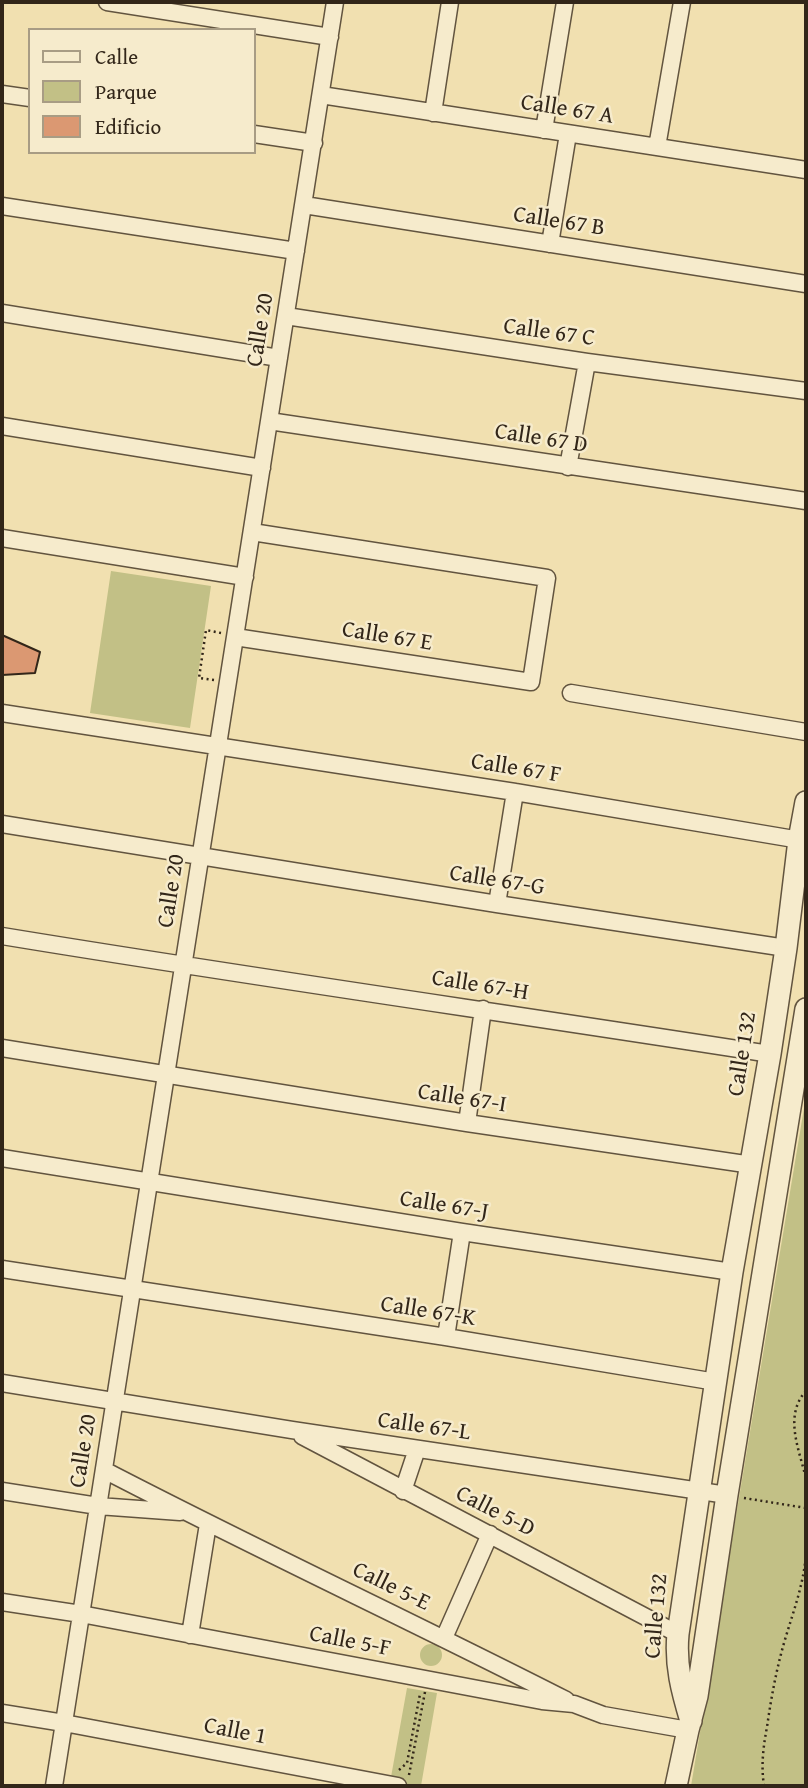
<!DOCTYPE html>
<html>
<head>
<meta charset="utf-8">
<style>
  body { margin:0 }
  #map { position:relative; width:808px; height:1788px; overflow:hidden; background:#f1e0b0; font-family:"Gentium Book Plus",serif }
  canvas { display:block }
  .frame { position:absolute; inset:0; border:4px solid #322619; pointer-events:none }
  .legend { position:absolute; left:28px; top:28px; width:228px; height:126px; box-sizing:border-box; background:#f6ebcc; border:2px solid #a89c84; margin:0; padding:9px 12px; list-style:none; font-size:21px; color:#322619 }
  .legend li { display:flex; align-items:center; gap:14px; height:35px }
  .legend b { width:35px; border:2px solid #a89c84 }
</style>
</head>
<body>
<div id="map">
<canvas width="808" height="1788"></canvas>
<div class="frame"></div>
<ul class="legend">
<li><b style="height:9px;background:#f6ebcc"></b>Calle</li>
<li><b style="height:19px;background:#c2c086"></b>Parque</li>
<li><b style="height:19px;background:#db9872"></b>Edificio</li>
</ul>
</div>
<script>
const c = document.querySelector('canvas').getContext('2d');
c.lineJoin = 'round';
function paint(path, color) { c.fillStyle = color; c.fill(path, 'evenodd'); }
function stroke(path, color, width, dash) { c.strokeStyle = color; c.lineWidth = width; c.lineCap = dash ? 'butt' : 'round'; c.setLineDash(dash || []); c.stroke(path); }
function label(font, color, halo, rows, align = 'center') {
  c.font = font + ' "Gentium Book Plus",serif'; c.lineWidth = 5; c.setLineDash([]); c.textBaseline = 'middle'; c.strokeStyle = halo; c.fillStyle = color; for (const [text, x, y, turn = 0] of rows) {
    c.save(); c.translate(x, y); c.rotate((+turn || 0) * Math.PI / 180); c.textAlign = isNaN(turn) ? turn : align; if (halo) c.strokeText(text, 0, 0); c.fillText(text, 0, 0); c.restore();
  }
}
const green = new Path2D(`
  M111,571L211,586L190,728L90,713Z
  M806,1096V1786H691Z
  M420 1655a11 11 0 1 1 22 0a11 11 0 1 1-22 0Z
  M407,1688L437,1693L421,1786H384L391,1777Z`);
const building = new Path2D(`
  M2,635L40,652L35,673L2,675Z`);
const path = new Path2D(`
  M214,680L199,678L206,630L221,633
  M806,1391C783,1416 800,1451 806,1479
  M744,1498L806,1508
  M399,1770L407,1763L420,1694
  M409,1775L425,1692
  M764,1786C761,1766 763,1748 767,1727C771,1699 776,1671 784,1643C793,1612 803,1587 806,1555`);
const minor = new Path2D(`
  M107,2L330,37
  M2,94L30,98
  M321,95L806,170
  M433,113L450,2
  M544,130L565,2
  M254,134L314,143
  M657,147L682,2
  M304,205L806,284
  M2,206L296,251
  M550,244L568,134
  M2,313L279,358
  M286,316L587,362L806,391
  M269,421L806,501
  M2,426L262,468
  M568,467L587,362
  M2,538L245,577
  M235,637L531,682L547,578L252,532
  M571,693L806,732
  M2,713L515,792L806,841
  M2,824L497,904L786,948
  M497,904L515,792
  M2,936C257,978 514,1014 770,1054
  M2,1048L467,1123L752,1165
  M467,1123L483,1009
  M2,1158L462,1232L732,1272
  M2,1269L446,1337L716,1382
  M446,1337L462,1232
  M2,1383L292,1430L727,1495
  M302,1436L678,1634
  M104,1470C256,1549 413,1622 566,1700
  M2,1491L98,1506L180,1512
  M403,1491L417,1449
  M2,1602L81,1614L542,1701L574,1704L603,1715L688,1730
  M190,1635L208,1524
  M444,1638L490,1534
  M2,1713L64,1723L398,1786
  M54,1786L335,2`);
const tertiary = new Path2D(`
  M691,1721C682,1691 675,1665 678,1634L732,1272L770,1054L786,948L799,840L806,802
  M676,1786L688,1730L697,1696L727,1495L806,1009`);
const streetNames = [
  ["Calle 67 A",567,110,9],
  ["Calle 67 B",559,222,9],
  ["Calle 20",261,330,-81],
  ["Calle 67 C",549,333,8],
  ["Calle 67 D",541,439,9],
  ["Calle 67 E",387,637,9],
  ["Calle 67 F",516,769,9],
  ["Calle 67-G",497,881,9],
  ["Calle 20",172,891,-81],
  ["Calle 67-H",480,986,9],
  ["Calle 132",743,1054,-81],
  ["Calle 67-I",462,1099,9],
  ["Calle 67-J",444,1206,9],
  ["Calle 67-K",428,1312,9],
  ["Calle 67-L",424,1427,8],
  ["Calle 20",84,1451,-81],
  ["Calle 5-D",495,1512,27],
  ["Calle 5-E",391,1587,26],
  ["Calle 132",657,1616,-85],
  ["Calle 5-F",350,1642,11],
  ["Calle 1",235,1732,11]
];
paint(green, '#c2c086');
paint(building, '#db9872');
stroke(building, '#322619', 2);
stroke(minor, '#62543f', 19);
stroke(tertiary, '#62543f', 24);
stroke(path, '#322619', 2.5, [2, 3.5]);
stroke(minor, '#f6ebcc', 16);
stroke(tertiary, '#f6ebcc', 21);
label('23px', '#322619', '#f6ebcc', streetNames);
</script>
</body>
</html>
